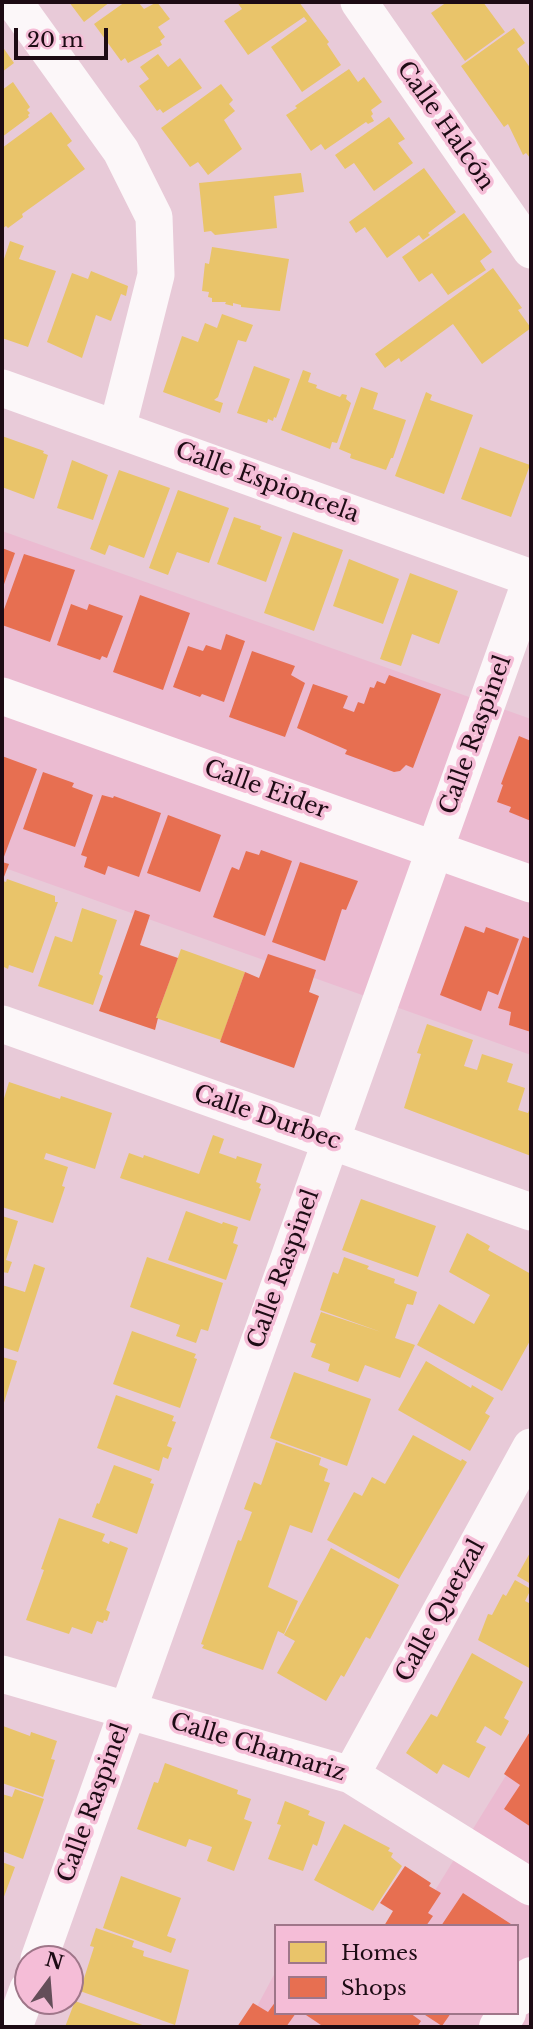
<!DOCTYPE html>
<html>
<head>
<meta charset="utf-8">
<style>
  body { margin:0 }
  #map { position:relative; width:533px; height:2029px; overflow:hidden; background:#e8cad8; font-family:"Libre Baskerville",serif }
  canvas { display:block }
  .frame { position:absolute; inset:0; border:4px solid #1d0b14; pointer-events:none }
  .legend { position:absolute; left:274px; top:1924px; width:245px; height:91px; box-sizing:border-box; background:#f5bdd7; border:2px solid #9f7689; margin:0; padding:9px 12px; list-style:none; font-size:21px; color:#1d0b14 }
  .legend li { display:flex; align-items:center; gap:14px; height:35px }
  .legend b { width:35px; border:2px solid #9f7689 }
  .north { position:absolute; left:14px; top:1945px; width:70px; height:70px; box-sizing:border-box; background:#f5bdd7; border:2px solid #9f7689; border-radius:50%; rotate:16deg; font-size:19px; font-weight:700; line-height:28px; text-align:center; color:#1d0b14 }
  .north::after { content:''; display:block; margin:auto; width:24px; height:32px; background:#644e59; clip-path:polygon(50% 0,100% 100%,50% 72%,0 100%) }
  .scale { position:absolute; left:14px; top:28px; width:94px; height:32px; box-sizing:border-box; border:4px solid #1d0b14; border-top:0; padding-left:9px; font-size:21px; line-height:24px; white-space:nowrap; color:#1d0b14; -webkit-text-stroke:5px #f5bdd7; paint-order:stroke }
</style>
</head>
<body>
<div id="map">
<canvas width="533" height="2029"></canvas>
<div class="frame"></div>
<ul class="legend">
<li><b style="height:19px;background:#e9c46a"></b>Homes</li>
<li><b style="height:19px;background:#e76f51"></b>Shops</li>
</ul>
<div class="north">N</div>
<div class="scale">20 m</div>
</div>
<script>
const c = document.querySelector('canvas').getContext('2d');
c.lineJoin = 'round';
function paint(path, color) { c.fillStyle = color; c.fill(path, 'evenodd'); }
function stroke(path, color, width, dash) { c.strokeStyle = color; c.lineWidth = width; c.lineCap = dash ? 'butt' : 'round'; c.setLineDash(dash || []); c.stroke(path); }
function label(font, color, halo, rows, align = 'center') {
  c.font = font + ' "Libre Baskerville",serif'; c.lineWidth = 7; c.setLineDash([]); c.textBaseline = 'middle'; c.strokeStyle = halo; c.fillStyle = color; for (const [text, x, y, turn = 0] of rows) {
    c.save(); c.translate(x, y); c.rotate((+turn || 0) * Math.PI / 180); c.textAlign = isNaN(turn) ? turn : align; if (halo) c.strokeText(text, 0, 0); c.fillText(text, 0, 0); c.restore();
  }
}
const built = new Path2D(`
  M2,531L531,719V1055L2,867Z
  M531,1735V2027H246L276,1971V2013H517V1926H413Z`);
const homes = new Path2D(`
  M69,2H110L84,22Z
  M125,2H138L144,9L157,2L170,19L158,27L165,37L160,41L162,45L128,63L125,58L121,61L94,24Z
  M237,2H299L329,42L327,44L341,65L302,92L271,47L307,21L304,17L248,55L224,21L242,9Z
  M447,2H483L505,32L465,61L431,13Z
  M514,28L525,43L517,49L531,69V159L526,153L523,155L508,124L504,127L461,66Z
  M2,46L14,63L2,72Z
  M158,54L168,67L180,58L202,88L163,113L160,109L157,111L139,86L149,79L140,67Z
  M349,69L358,82L364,77L382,102L371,110L373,114L371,116L374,121L368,124L366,122L325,150L321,144L311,151L286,115L297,108L295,106Z
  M13,82L30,107L27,110L30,113L28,115L29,117L2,137V90Z
  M221,84L233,100L229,104L235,111L224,120L242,149L208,175L198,162L190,167L161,128Z
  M51,112L72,141L67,145L85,169L22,214L23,217L8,228L6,226L2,229V192L4,191L2,188V148Z
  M389,117L405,139L398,143L413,163L374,191L354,163L345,169L335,155Z
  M424,168L456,212L428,233L430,235L423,240L419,235L387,258L365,227L356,233L349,222Z
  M301,173L304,192L274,196L277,228L215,235L211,231L204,232L199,183Z
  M464,213L492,252L480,261L486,270L448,295L432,273L419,282L402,257Z
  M10,241L24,246L19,259L56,271L28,347L2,338V265Z
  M212,247L289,259L280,311L241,307V305L233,303V306L225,304L226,302H212V298L208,297L209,292L202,291L205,263L209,264Z
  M493,268L522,308L518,310L531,328L482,364L453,324L401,362L399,358L385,368L375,354Z
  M91,271L128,286L126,296L121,294L111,321L96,315L82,358L47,342L72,273L88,279Z
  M222,314L253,325L246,342L238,340L218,397L214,400L223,403L220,413L163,392L182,336L198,342L205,323L217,328Z
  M254,366L290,379L276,418L274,417L273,421L268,419L267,423L237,413Z
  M303,370L311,373L308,382L317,385L316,388L340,397L342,394L347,395L346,399L351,403L337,443L332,442L330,449L281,430Z
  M361,387L378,393L373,409L406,420L393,458H391L386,470L350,458L351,454L339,449Z
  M426,392L432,395L430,400L473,415L444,494L395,476Z
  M2,436L44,451L43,453L48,455L34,499L2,487Z
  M480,447L530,465L511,517L461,499Z
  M72,460L108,475L93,520L57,508Z
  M119,470L170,488L144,558L109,545L105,555L90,549Z
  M178,490L229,508L209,563L177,552L168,575L149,568Z
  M234,517L261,526L260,529L282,537L266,582L217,564Z
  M293,532L343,550L314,631L264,613Z
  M349,559L399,579L383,624L333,606Z
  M410,573L458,591L439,644L412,634L401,666L380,659Z
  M7,879L55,896V902H58L33,973L9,965L8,969L2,966V886L3,881L6,882Z
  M82,908L117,920L99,974L103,976L93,1005L38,986L55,936L72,942Z
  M181,949L245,972L221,1040L156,1018Z
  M427,1024L473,1040L464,1066L477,1070L482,1054L513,1064L507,1082L525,1088L518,1110L528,1113L531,1105V1156L404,1108L421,1054L417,1053Z
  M9,1082L60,1099L61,1096L112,1113L95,1169L46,1153L44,1159L68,1167L62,1186L65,1187L53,1223L2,1207V1105Z
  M213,1135L224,1139L219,1153L236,1159L237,1156L262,1164L256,1182L261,1184L259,1188L261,1189L250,1221L120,1178L129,1153L143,1158L144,1155L199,1174Z
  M361,1199L436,1226L418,1277L342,1250Z
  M186,1211L222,1224L223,1222L238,1227L233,1243L238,1245L226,1280L168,1260Z
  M2,1216L18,1221L6,1260L12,1262L8,1273L2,1272Z
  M467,1233L490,1246L488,1250L531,1274V1339L502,1391L417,1345L439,1304L474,1324L490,1295L449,1272Z
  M147,1257L223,1283L208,1331L201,1329L196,1343L176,1336L180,1325L130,1307Z
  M344,1257L369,1266L367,1269L395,1279L394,1283L417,1292L413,1305L407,1304L395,1338L415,1345L400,1378L365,1365L358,1382L328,1371L330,1364L311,1357L316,1344L310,1342L321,1312L381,1332L320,1310L333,1272L338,1274Z
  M34,1264L45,1268L18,1352L2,1347V1285L25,1292Z
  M132,1331L196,1354L194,1358L197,1359L180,1408L113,1384Z
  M2,1357L17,1361L2,1409Z
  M426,1361L471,1388L472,1385L494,1398L485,1413L490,1416L470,1451L398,1410Z
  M294,1372L371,1399L347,1466L270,1438Z
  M116,1395L174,1416L172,1421L176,1422L167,1446L172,1448L168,1459L163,1457L159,1471L97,1448Z
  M413,1435L461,1461L462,1459L467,1462L399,1579L327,1540L354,1492L362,1496L372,1477L385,1484Z
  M276,1442L321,1458L319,1465L328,1469L324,1481L330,1483L312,1533L290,1525L268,1587L298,1601L284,1634L278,1631L263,1670L202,1648L204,1645L201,1644L238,1540L241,1541L252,1512L244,1509L254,1482L261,1485Z
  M114,1465L152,1479L150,1483L154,1484L137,1534L92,1517L97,1503L99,1504Z
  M59,1518L105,1534L102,1541L109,1544L110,1541L128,1548L106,1610L110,1612L107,1621L104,1620L103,1623L97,1621L92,1634L72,1627L69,1634L26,1620L44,1570L41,1569Z
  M331,1548L399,1585L370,1639L366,1637L344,1677L341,1675L326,1701L277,1673L295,1641L284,1635Z
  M531,1551V1584L517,1576Z
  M515,1580L531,1589L525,1601L531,1604V1669L478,1640L488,1614L492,1615L503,1594L506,1596Z
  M472,1653L523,1682L504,1718L509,1721L501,1736L485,1726L476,1742L486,1747L469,1778L443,1764L437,1774L406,1753L431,1714L437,1717Z
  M3,1726L30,1736L31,1732L57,1741L51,1759L55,1760L43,1797L2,1783Z
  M165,1763L238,1790L237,1794L251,1799L244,1819L252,1822L234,1871L207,1861L212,1847L189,1839L186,1847L137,1829L154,1782L158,1783Z
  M15,1789L44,1799L23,1859L2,1851V1794L12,1797Z
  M285,1801L310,1811L308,1815L325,1822L317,1846L313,1844L303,1871L268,1859L281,1825L277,1824Z
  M344,1824L390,1848L388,1851L393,1853L391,1857L402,1866L373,1911L314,1880Z
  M2,1862L15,1867L2,1902Z
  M121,1876L181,1898L167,1936L176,1939L171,1953L103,1928Z
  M96,1928L134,1941L132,1947L144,1951L143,1956L189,1970L175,2025L80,1991L94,1947L90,1946Z
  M75,2001L148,2027H65Z`);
const shops = new Path2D(`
  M2,548L15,553L2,590Z
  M24,554L75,570L50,642L2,625V615Z
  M140,595L190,613L163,690L113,672Z
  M71,604L87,610L89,604L123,616L107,658L102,656L100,660L57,645Z
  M226,634L245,641L224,702L202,694L200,697L173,687L188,646L203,651L206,645L221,650Z
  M252,651L295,666L291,675L305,683L285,737L229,717Z
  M389,675L441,694L413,768L406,765L400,771L394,772L345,754L347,750L297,728L313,684L348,696L343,708L354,712L358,702L364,704L370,687L374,688L377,681L385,684Z
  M519,736L531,741V821L509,812L511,807L497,802L503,785L501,784Z
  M2,756L37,769L2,862L9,864L2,882Z
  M43,772L74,783L72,787L93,795L75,847L23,829Z
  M102,795L113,798L114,796L161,813L139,877L108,866L105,875L84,867L87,857L81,855Z
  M168,815L221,835L200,892L147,873Z
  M261,850L292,861L265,936L213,917L230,871L232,867L239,870L246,851L259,855Z
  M300,862L358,881L346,910L342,909L325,961L272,942Z
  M135,910L150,915L140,945L178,958L156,1018H158L155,1030L99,1011Z
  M465,926L484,933L486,927L519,939L498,995L488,991L481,1011L440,995Z
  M523,936L531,939V1032L509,1025L511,1012L498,1008Z
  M268,954L316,970L309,992L319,996L294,1068L220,1042L245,972L259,978Z
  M531,1730V1827L504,1809L520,1785L504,1774Z
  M405,1866L431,1883L429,1886L441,1893L428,1913L433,1916L426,1926H384L393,1911L380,1903Z
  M463,1893L511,1924L510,1926H441Z
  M276,2001V2013H296L286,2027H237L253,2003L268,2012Z
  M303,2013H410L421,2021L417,2027H324Z
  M422,2013H451L442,2026Z`);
const minor = new Path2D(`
  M14,2L121,151L154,217L156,275L117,429
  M359,2L531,250
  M2,388L531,578
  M2,696L531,884
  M2,1024L531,1212
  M2,1674L351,1775L531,1887
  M351,1775L531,1447
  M39,1959L531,580
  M14,2027L28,1989`);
const tertiary = new Path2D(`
  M517,1998L531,1976
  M498,2027L507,2013`);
const streetNames = [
  ["Calle Halcón",445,126,55],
  ["Calle Espioncela",267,483,20],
  ["Calle Raspinel",476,735,-70],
  ["Calle Eider",266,790,20],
  ["Calle Durbec",267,1118,19],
  ["Calle Raspinel",284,1269,-70],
  ["Calle Quetzal",441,1611,-61],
  ["Calle Chamariz",258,1748,17],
  ["Calle Raspinel",94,1803,-70]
];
paint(built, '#ebbbd1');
paint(homes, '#e9c46a');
paint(shops, '#e76f51');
stroke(minor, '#fcf7f9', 37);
stroke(tertiary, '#fcf7f9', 38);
label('23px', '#1d0b14', '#f5bdd7', streetNames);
</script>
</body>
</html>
